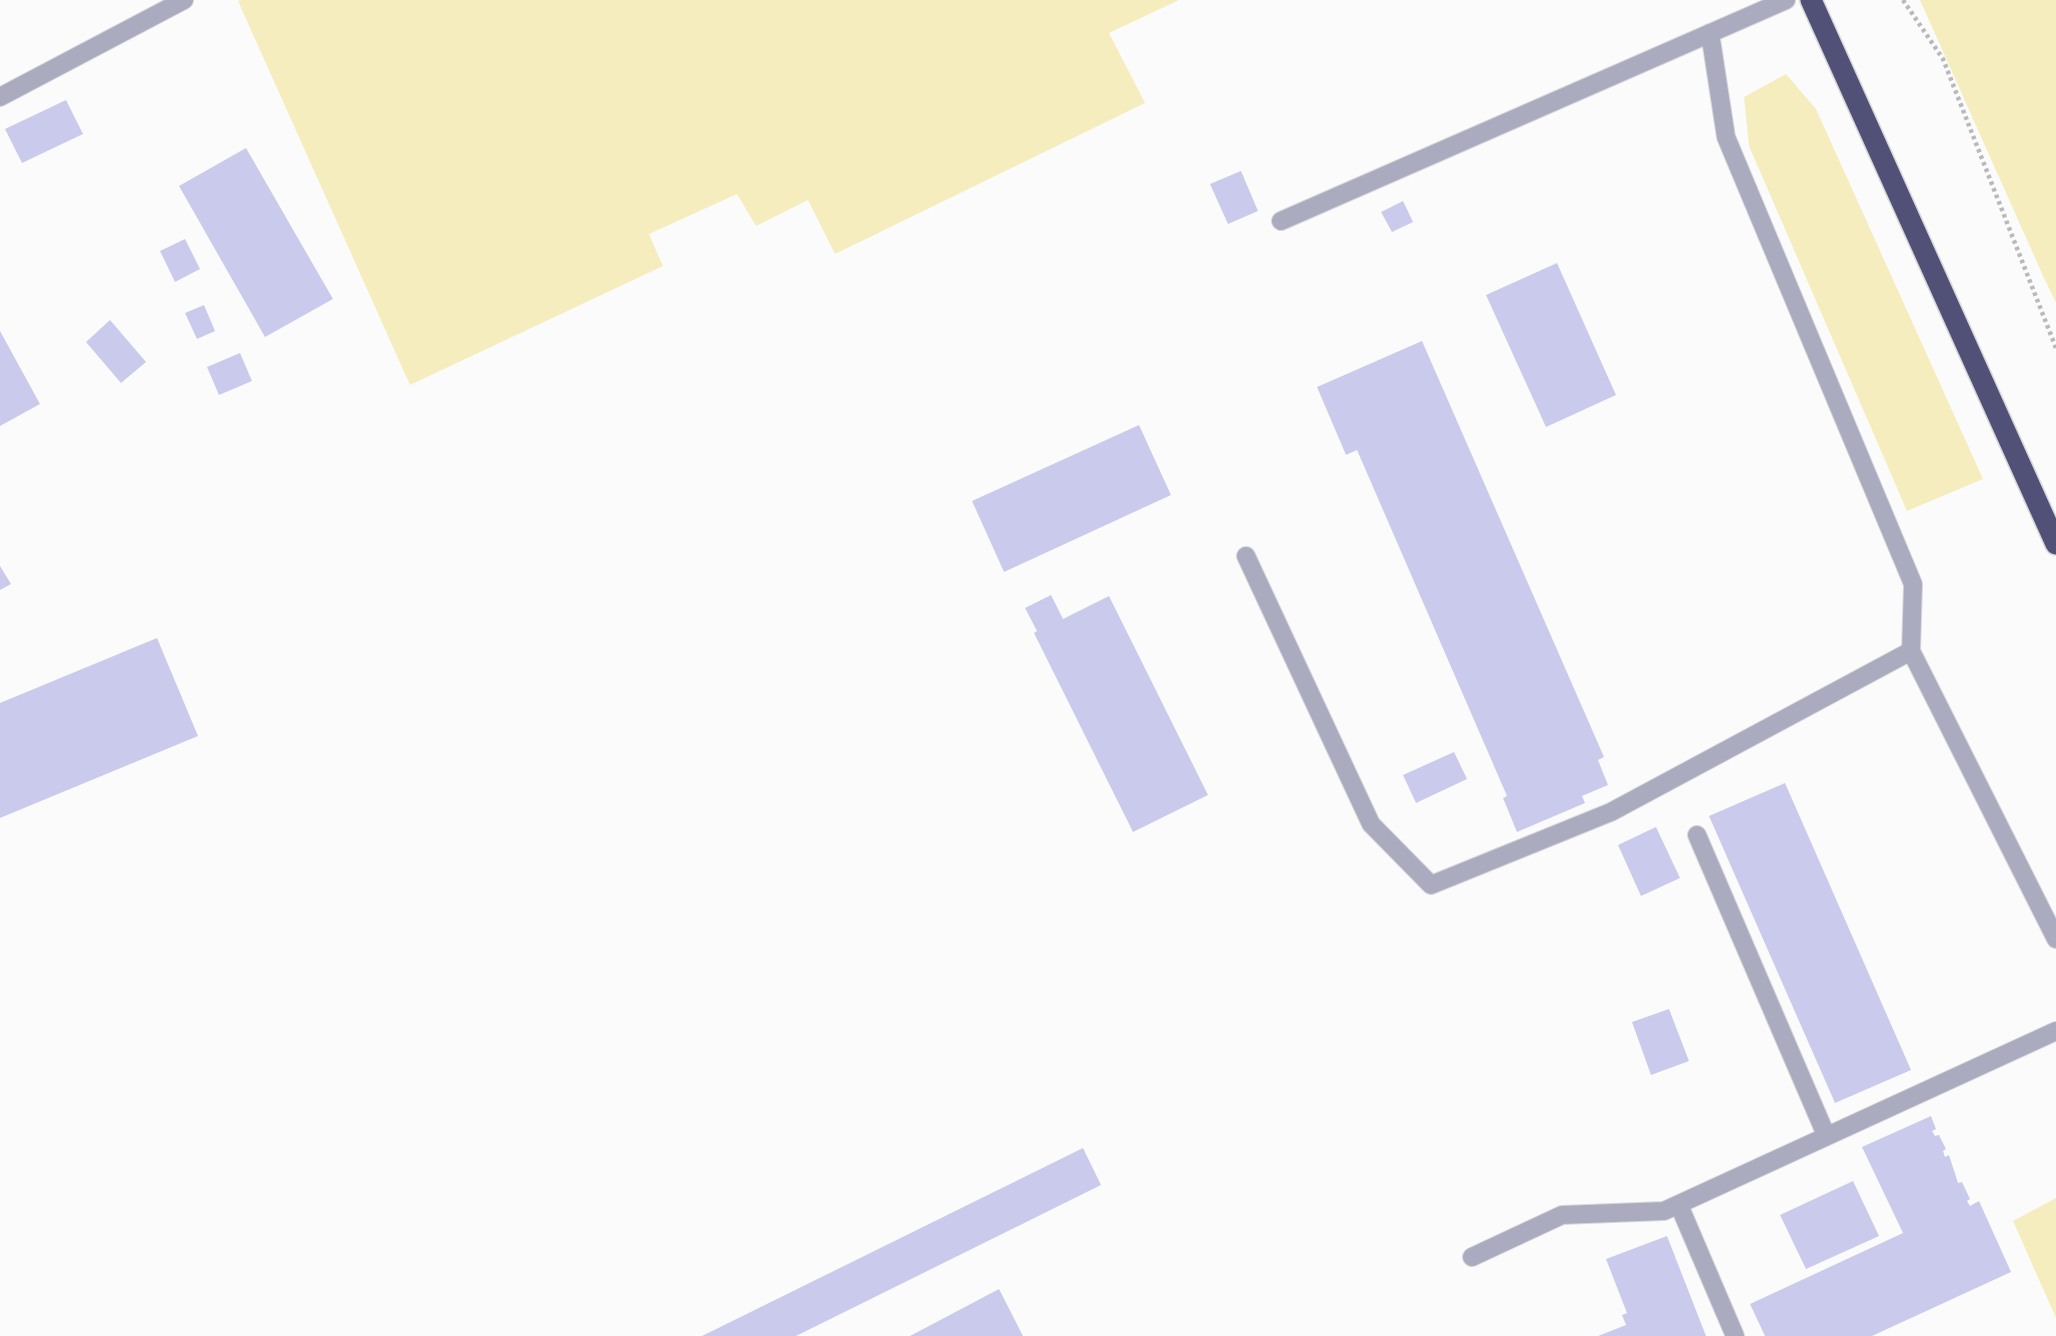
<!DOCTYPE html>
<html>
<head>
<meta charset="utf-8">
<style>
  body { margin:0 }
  canvas { display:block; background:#fbfbfb }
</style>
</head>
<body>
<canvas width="2056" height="1336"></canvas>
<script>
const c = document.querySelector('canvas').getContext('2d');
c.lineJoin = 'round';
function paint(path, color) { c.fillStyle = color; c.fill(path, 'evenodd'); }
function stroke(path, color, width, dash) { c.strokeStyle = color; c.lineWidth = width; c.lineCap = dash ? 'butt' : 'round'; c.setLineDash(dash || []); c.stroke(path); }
const green = new Path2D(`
  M241,0H1179L1109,33L1145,103L835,254L808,200L756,226L737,194L649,234L663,266L410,385L238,1Z
  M1920,0H2056V303L2044,278Z
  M1786,74L1816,109L1983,479L1907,511L1749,146L1744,97Z
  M2056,1198V1318L2013,1221Z`);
const building = new Path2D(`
  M66,100L83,134L22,163L5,129Z
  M246,148L333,299L265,337L179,186Z
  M1241,171L1258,211L1228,224L1210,184Z
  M1403,201L1413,222L1392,232L1381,212Z
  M185,239L200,269L175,282L160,251Z
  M1557,263L1616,395L1546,427L1486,295Z
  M204,305L215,331L197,339L185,313Z
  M110,320L146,362L121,383L86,342Z
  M0,331L40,404L0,426Z
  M1422,341L1604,757L1598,760L1608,785L1582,796L1585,803L1517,832L1503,798L1507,796L1357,450L1346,455L1317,387Z
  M240,353L252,381L219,395L207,367Z
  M1139,425L1171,495L1004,572L972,501Z
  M0,566L11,584L0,590Z
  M1051,595L1063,619L1109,596L1208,795L1133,832L1034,633L1037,631L1025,608Z
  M157,638L198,736L0,818V703Z
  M1454,752L1467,779L1416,803L1403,775Z
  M1785,783L1911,1070L1835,1103L1709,816Z
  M1656,827L1680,878L1641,896L1618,845Z
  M1669,1009L1689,1061L1651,1075L1632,1022Z
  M1931,1116L1936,1129L1932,1131L1935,1136L1939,1135L1946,1149L1943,1151L1945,1157L1949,1155L1958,1183L1962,1182L1970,1199L1967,1201L1970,1206L1979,1201L2011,1272L1872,1336H1765L1750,1304L1903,1233L1862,1147Z
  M1083,1148L1101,1185L796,1336H702Z
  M1853,1181L1879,1236L1806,1269L1780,1215Z
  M1667,1236L1706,1336H1598L1626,1325L1622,1315L1627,1313L1606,1259Z
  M999,1289L1023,1336H910Z`);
const path = new Path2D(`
  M1903,0L1943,59L2056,348`);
const minor = new Path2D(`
  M1710,33L1726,137L1913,584L1911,651
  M0,97L184,0
  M1281,221L1786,0
  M1246,556L1371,824L1431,885L1611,812L1911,651L2056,939
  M1697,835L1826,1135
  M1679,1205L1735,1336
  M1472,1257L1562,1215L1664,1211L2056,1031`);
const highway = new Path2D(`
  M1811,0L2056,544`);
paint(green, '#f6edbe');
paint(building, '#cacbec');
stroke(minor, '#d8d8db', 20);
stroke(highway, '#d8d8db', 24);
stroke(path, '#b8b8bd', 4.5, [3.5, 3.5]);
stroke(minor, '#aaabbf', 18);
stroke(highway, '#515178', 21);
</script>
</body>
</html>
